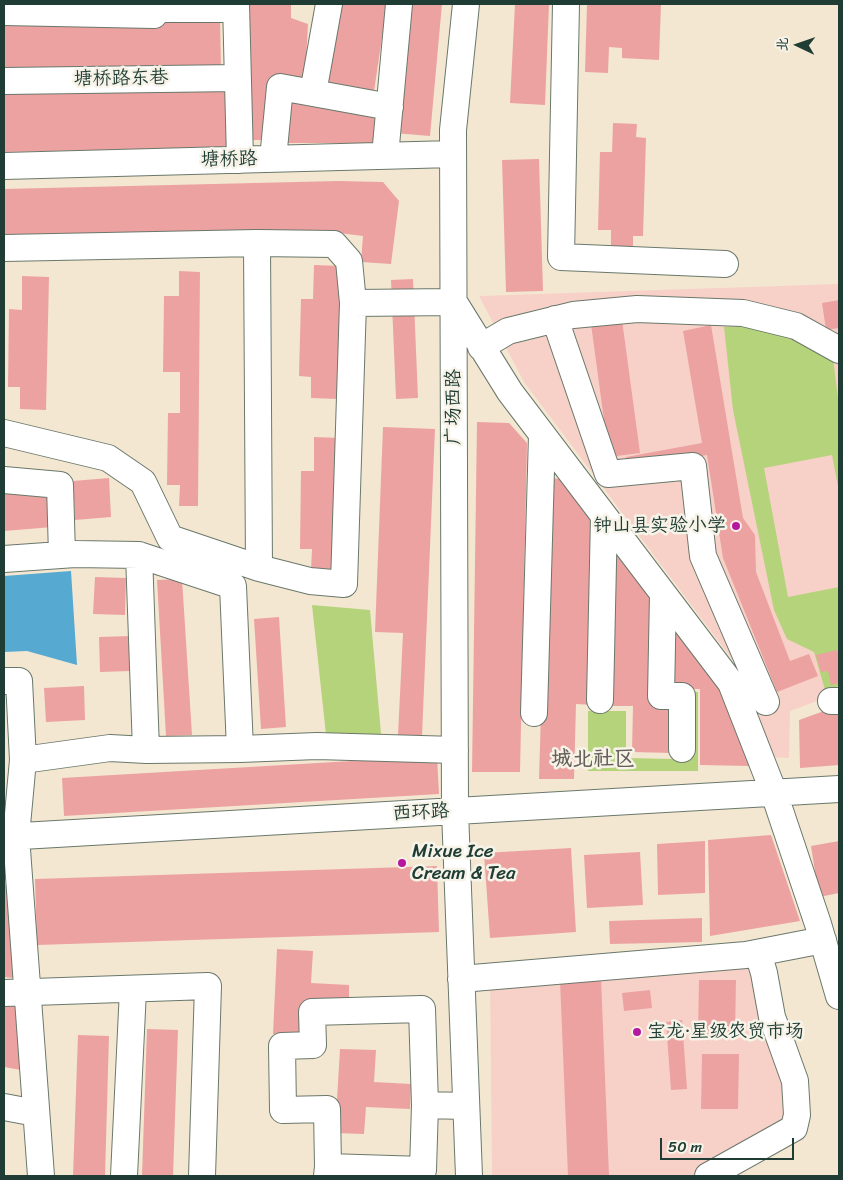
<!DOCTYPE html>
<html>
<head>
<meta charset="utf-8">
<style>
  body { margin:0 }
  #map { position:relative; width:843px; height:1180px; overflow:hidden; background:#f4e7d1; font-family:Sriracha,"LXGW WenKai TC",sans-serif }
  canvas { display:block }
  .frame { position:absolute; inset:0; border:5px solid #1f3d34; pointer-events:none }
  .north { position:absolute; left:773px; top:20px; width:50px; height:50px; -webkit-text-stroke:4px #f7f3e8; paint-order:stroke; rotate:273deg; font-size:14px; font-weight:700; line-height:20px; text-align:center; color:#1f3d34 }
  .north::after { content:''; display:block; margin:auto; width:18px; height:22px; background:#1f3d34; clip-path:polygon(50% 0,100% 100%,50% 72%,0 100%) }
  .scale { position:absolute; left:660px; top:1138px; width:134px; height:22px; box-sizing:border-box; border:2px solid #1f3d34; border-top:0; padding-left:6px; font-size:15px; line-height:18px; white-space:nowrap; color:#1f3d34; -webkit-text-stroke:4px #f7f3e8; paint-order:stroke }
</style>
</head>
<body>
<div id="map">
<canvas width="843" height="1180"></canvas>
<div class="frame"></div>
<div class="north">北</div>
<div class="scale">50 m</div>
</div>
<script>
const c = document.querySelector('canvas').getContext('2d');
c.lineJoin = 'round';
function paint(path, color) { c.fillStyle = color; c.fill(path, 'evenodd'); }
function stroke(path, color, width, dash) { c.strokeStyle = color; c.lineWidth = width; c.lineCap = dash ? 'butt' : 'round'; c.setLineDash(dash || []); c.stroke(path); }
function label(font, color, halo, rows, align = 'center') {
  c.font = font + ' Sriracha,"LXGW WenKai TC",sans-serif'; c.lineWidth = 5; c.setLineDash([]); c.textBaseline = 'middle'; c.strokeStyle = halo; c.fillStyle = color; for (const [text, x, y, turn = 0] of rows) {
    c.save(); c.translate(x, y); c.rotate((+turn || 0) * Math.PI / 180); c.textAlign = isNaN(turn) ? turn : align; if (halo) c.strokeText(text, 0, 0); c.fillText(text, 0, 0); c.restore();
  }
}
const built = new Path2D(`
  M839,284V693L790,711L789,758L767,757L740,670L524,382L479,296Z
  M757,954L797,1135L722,1176H492L490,978Z`);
const green = new Path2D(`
  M762,326L806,344L833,358L839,407V492L832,455L764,468L788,597L839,587V686L825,690L814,652L787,639L774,610L733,410L724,327Z
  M312,605L370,610L382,745L327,744Z
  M675,692H698V771H588V711H626V758L674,759Z`);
const water = new Path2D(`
  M71,571L77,665L27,651L4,652V576Z`);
const building = new Path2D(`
  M247,4H291V18L308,24L305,78L272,77L268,140H244Z
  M335,4H387L373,98L323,90Z
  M410,4H442L430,136L394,133Z
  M515,4H549L545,105L510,103Z
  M587,4H661L659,60L622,58V48L609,47L608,73L585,72Z
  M4,19H220L221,69H4Z
  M231,84L232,147L4,152V89Z
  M283,93L376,109V143H284Z
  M613,123L637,124L636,137L646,138L643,236H633V250L611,249V230H598L600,152H612Z
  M539,159L543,291L506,292L502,160Z
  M338,181L383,182L399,201L391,264L361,262L363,236L339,233L4,242V189Z
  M314,265L341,266L338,399L311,398V377L299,376L301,299H313Z
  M179,271L200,272L198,506H179L180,485H167L168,413H180V372H163L164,296H179Z
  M22,276L49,277L46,410L20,409V387H8L9,309L22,310Z
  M413,279L418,398L396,399L391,280Z
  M839,300V328L826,330L822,303Z
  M622,320L640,453L609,457L591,324Z
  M711,325L743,518L755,535L756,572L790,661L809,654L818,676L777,692L723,558L707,455L627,469L626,457L702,443L683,331Z
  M477,422L509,423L527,443L520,772H472Z
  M383,427L435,429L422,736L398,735L403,633L375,632Z
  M314,437L341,438L338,571L311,570L312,549H300L301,471H314Z
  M109,478L111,517L75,520L73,481Z
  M548,478L564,479L598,520L593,705L576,704L574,779H539Z
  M50,489L53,527L4,531V493Z
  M610,546L655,591L653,707H672V753L632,752L633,706H608Z
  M95,577L126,578L125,615L93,614Z
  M182,579L192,735L166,736L157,580Z
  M279,617L286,727L261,729L254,619Z
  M664,626L686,627L723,677L750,766L700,765V689H663Z
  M130,636V671L100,672L99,637Z
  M837,650L839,659V683L831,685L828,671L821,672L816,655Z
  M84,686L85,720L46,722L44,688Z
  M839,710V765L800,768L799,720L824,711Z
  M437,756L439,794L64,816L62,778Z
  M771,835L800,921L710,936L708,840Z
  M705,841V893L658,895L657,844Z
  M839,841V893L819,897L811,846Z
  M571,848L576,932L490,938L484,853Z
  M640,852L643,905L587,908L584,855Z
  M437,866L439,932L37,945L35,879Z
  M13,884L14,978L4,977V885Z
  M702,918V942L610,944L609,921Z
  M277,949L313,951L311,983L349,985V1005L302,1035L273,1034Z
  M601,978L609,1176H568L560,980Z
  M699,980H736L735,1035H698Z
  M650,990L652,1008L624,1011L622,993Z
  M4,1005H18L21,1070L4,1067Z
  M682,1020L687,1089L671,1090L666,1022Z
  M147,1029L178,1030L173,1176H142Z
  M78,1035L109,1036L105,1176H73Z
  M340,1049L376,1050L374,1082L411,1084L410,1109L366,1107L364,1134L335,1133Z
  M702,1054H739L738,1109H701Z`);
const minor = new Path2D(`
  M158,4V9H236
  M236,4L240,160
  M466,4L453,130L455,811L469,1176
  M566,4L561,257L725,264
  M4,12L154,15L158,9
  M4,81L238,78
  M313,93L329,4
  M385,156L399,4
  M273,159L280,87L390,107
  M4,166L453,154
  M4,248L257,243L334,244L349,261L353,303L454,302L510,392L731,683L774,793L818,924L839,996
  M555,319L608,474L693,466L703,556L766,702
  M481,347L508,331L573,315L637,309L743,313L796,326L839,350
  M4,433L108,458L143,482L170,538L259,568L257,243
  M4,480L60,485L62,555
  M4,559L75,554L139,555L233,586L240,749L146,750L139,555
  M259,568L310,581L344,584L353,303
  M663,594L661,696H682V749
  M4,681H19L23,760L16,836L41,1176
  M600,700L604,517
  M831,701H839
  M534,713L542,435
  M240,749L317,746L455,750
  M23,760L110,748L146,750
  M4,837L839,789
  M461,979L746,955L823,940
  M4,993L208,986L202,1176
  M4,1107L36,1113
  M328,1167L327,1109L283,1110L282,1046L313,1045L312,1012L422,1009L425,1105
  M124,1176L133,990
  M327,1176L328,1167L423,1170L425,1105L466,1106
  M708,1176L794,1128L797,1115L795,1081L772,1017L764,973L758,953`);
const markers = [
  [736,526,5,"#b5179e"],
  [402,863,5,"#b5179e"],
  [637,1032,5,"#b5179e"]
];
const streetNames = [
  ["塘桥路东巷",121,79,-1],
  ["塘桥路",229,160,-1],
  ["广场西路",454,407,-90],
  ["西环路",421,813,-3]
];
const poiNames = [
  ["钟山县实验小学",726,526,"right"],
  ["Mixue Ice",412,852],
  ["Cream & Tea",412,874],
  ["宝龙·星级农贸市场",647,1032]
];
const quarterNames = [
  ["城北社区",593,760]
];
paint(built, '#f7d1c7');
paint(green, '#b5d37a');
paint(water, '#56a9d1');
paint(building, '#eca2a1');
stroke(minor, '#6a786b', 28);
stroke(minor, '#fff', 26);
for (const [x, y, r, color] of markers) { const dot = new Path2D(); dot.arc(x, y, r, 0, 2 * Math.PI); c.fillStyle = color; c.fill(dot); stroke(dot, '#f7f3e8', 2); }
label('19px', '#1f3d34', '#f7f3e8', streetNames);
label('19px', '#1f3d34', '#f7f3e8', poiNames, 'left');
label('bold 21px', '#67605a', '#f7f3e8', quarterNames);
</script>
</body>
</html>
